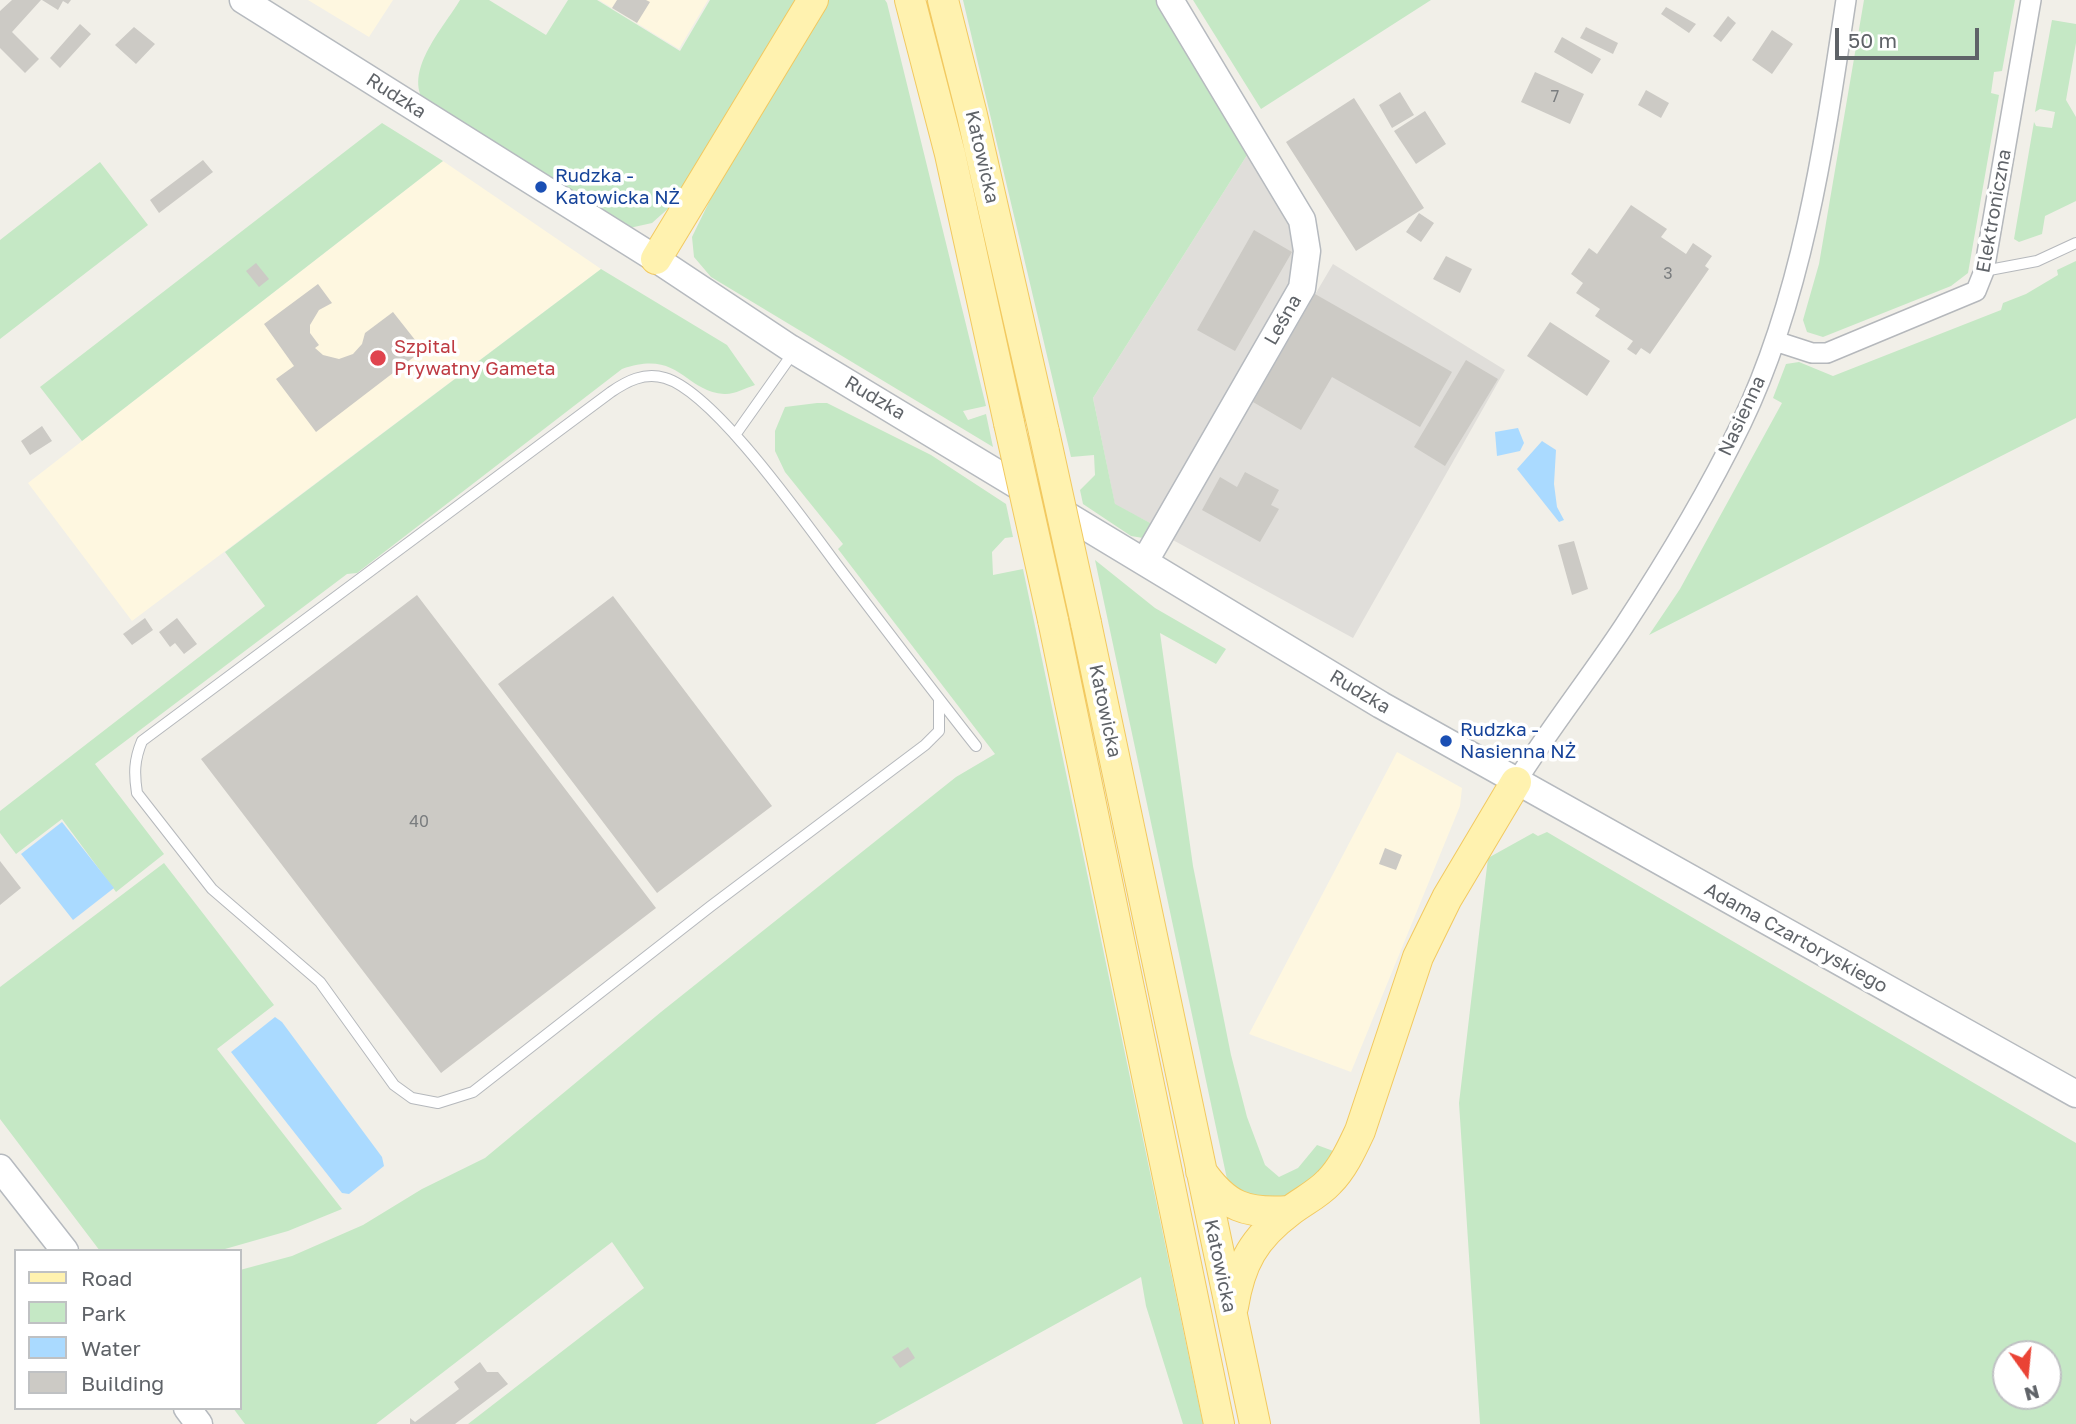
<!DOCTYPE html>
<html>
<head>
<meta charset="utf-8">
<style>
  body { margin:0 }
  #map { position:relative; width:2076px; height:1424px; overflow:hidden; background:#f1efe8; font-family:"Golos Text",sans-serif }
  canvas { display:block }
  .legend { position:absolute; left:14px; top:1249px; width:228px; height:161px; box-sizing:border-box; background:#fff; border:2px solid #bfc1c3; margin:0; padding:9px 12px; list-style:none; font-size:21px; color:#5f6368 }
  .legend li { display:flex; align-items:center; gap:14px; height:35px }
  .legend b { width:35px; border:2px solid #bfc1c3 }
  .north { position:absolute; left:1992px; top:1340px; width:70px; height:70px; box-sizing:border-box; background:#fff; border:2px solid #bfc1c3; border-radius:50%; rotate:165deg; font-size:19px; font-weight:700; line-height:28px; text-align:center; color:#5f6368 }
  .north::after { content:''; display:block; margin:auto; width:24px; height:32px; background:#ea4335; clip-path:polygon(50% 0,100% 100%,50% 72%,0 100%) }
  .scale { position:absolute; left:1835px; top:28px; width:144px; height:32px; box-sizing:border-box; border:4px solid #5f6368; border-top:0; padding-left:9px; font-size:21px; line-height:24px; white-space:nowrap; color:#5f6368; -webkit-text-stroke:5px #fff; paint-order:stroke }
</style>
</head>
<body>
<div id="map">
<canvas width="2076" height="1424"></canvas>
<ul class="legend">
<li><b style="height:9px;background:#fff2af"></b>Road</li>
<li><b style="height:19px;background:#c5e8c5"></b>Park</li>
<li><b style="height:19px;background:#aadaff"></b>Water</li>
<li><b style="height:19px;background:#cccac5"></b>Building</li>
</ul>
<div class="north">N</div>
<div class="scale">50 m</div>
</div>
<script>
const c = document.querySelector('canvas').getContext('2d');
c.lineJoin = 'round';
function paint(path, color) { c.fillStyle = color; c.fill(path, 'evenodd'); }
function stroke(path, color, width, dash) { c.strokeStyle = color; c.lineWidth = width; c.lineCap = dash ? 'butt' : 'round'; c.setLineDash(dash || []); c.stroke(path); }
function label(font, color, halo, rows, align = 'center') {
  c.font = font + ' "Golos Text",sans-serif'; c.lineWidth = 7; c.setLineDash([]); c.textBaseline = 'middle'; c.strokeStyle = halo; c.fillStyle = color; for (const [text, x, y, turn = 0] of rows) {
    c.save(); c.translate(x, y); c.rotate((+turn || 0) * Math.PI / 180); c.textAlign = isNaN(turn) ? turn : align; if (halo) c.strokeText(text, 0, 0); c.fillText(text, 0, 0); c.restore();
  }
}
const commercial = new Path2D(`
  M308,0H393L369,37Z
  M599,0H708L679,49Z
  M443,161L601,269L132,621L28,483Z
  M1397,752L1462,788L1460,806L1351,1072L1249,1034Z`);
const industrial = new Path2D(`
  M1249,152L1296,231L1294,280L1152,524L1115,505L1093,398Z
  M1333,264L1505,370L1353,638L1171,539Z`);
const green = new Path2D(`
  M460,0H489L546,35L568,0H597L680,51L710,0H801L680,198L652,223L625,229L423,100C405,69 444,27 460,0Z
  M828,0H885L887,3L986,406L963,411L968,420L986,414L993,447L711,277L694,257L692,237L712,196Z
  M963,0H1157L1249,152L1093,398L1115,504L1152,524L1149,534L1143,538L1131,536L1083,504L1080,490L1095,475L1094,455L1071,457Z
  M1193,0H1431L1261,109Z
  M1864,0H2015L2002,71L1994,72L1991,93L1999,95L1968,273L1951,286L1823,337L1807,332L1803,320L1819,264Z
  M2052,20L2076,24V43L2066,100L2076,117V201L2045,216L2042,234L2019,242L2014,239L2034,122L2036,126L2052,128L2055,112L2040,109L2035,112Z
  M382,123L443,161L82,441L40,387Z
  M100,162L148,225L0,339V240Z
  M2076,261V418L1649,635L1680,589L1782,403L1773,398L1786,364L1799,362L1833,376L2001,310L2003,303L2026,294L2058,275L2057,270Z
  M601,269L727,345L755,385C746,388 733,395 724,394C683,391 680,349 622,369L357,573L347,574L95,764L164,854L116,892L62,819L16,854L0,833V811L265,606L225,552Z
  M817,403H827L931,455L1006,504L1013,537L1005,538L992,552L993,575L1023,569L1203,1424H1183L1146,1306L1141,1277L875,1424H468L644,1288L612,1242L376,1424H245L233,1408H240V1270L292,1256L363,1225L422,1189L485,1158L661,1012L956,777L995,754L838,549L843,544L785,472L775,451V431L785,407Z
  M1095,560L1155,608L1226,649L1216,664L1160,633L1193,866L1231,1055L1247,1117L1265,1165L1279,1177L1298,1168L1317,1145L1336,1152L1319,1175L1274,1204L1234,1191L1227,1179Z
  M1547,832L2076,1143V1424H1480L1459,1103L1488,858L1533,833L1538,836ZM2006,1354H2048V1396H2006Z
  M164,863L274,1005L217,1049L342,1209L288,1231L225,1249L100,1251L0,1119V987Z`);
const water = new Path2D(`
  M1518,428L1524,443L1520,451L1497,456L1495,432Z
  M1542,441L1556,450L1554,484L1557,507L1564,520L1559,522L1517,469Z
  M62,822L114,888L73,920L21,854Z
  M275,1017L282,1022L382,1157L384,1166L349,1194L342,1193L231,1052Z`);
const building = new Path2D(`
  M12,0H41L12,32L39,59L25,73L0,48V11Z
  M42,0H71L68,4L63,1L58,10Z
  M617,0H646L650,2L637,23L612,8Z
  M1666,7L1696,24L1689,33L1661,14Z
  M1728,16L1736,23L1721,42L1713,36Z
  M80,24L91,34L60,68L50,58Z
  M134,27L155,44L136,64L115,45Z
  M1586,27L1618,43L1613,54L1580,38Z
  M1772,30L1793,44L1772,74L1752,60Z
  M1562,37L1601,59L1592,74L1554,52Z
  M1535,72L1584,94L1570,124L1521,102Z
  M1646,90L1669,103L1661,118L1638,105Z
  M1400,92L1414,115L1392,128L1379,105Z
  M1354,98L1424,208L1356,251L1286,142Z
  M1425,111L1446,144L1416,164L1394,131Z
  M203,160L213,172L159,213L150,200Z
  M1631,205L1667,229L1661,237L1686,254L1693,243L1712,256L1705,266L1709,269L1650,354L1641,348L1636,355L1627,349L1633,341L1595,316L1600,309L1576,293L1583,283L1571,274L1589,248L1597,254Z
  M1419,213L1434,223L1421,242L1406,232Z
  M1254,230L1292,252L1235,351L1197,330Z
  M1446,256L1472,269L1460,293L1433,279Z
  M256,263L269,279L259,287L246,271Z
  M318,284L332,303L319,310L310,325V333L319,345L315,348L323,355L339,359L353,354L362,344L365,333L393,312L423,350L316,432L276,379L294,366L264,324Z
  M1315,294L1452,372L1420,427L1332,377L1301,430L1253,402Z
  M1550,322L1610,361L1587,396L1527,356Z
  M1466,360L1498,379L1445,466L1414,447Z
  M42,426L52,441L30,455L21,441Z
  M1245,472L1279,490L1271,505L1279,509L1260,542L1202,510L1220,477L1237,487Z
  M1574,541L1588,589L1572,595L1558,545Z
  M417,595L656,908L441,1073L201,759Z
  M613,596L772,806L657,893L498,684Z
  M145,618L153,630L132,645L123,634Z
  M177,618L197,644L184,654L175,643L170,647L159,632Z
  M1385,848L1402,855L1396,870L1379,864Z
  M0,861L21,888L0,905Z
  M908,1347L915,1358L900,1368L892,1357Z
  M480,1362L487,1372H498L508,1384L455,1424H410V1418L415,1422L459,1389L454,1382Z`);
const lane = new Path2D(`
  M1984,271L2037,261L2076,243
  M735,435L793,353
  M939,699V731L925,745L711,906L473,1092L438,1103L412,1098L394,1085L320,982L212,889L137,793C134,774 134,760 142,741L611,392C627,381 644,372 665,378C716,393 808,527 843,573C887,631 931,689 976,746`);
const street = new Path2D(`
  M1775,341L1812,353H1827L1976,291L1984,271L2031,0
  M1516,782C1550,728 1589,679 1624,626C1664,565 1709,490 1741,424C1803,296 1825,140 1846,0`);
const secondary = new Path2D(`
  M243,0L656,259L790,348L1381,705L2076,1094
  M1145,561L1302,288L1307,251L1302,220L1170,0
  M0,1168L65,1251
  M187,1408L199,1424`);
const primary = new Path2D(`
  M910,0L950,154L1009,423
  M943,0L972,115L1044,432
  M656,259L813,0
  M1053,620L1219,1424
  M1086,623L1255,1424
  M1201,1171C1226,1207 1246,1214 1289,1211
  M1233,1307C1240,1263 1254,1238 1290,1211C1303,1201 1318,1194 1329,1182C1343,1168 1352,1148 1360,1131L1418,957L1447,898L1516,782`);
const primaryBridge = new Path2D(`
  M1009,423L1053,620
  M1044,432L1086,623`);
const markers = [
  [541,187,7,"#1a4fb4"],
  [378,358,9,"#e0444e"],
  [1446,741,7,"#1a4fb4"]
];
const numberNames = [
  ["7",1555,97],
  ["3",1668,274],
  ["40",419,822]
];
const streetNames = [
  ["Rudzka",396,96,33],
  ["Katowicka",982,157,77],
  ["Elektroniczna",1994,211,-80],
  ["Leśna",1283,320,-60],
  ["Rudzka",875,398,31],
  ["Nasienna",1742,416,-65],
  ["Rudzka",1360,692,31],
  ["Katowicka",1105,711,78],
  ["Adama Czartoryskiego",1796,938,29],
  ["Katowicka",1220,1266,78]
];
const transitNames = [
  ["Rudzka -",555,176],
  ["Katowicka NŻ",555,198],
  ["Rudzka -",1460,730],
  ["Nasienna NŻ",1460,752]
];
const healthNames = [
  ["Szpital",394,347],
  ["Prywatny Gameta",394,369]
];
paint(commercial, '#fef7e0');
paint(industrial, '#e0deda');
paint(green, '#c5e8c5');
paint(water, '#aadaff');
paint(building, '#cccac5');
stroke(lane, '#b5b8bc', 12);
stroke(street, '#b5b8bc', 22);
stroke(secondary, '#b6babf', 29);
stroke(primary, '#f2c960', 32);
stroke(lane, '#fff', 10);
stroke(street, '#fff', 19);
stroke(secondary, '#fff', 26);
stroke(primary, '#fff2af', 30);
stroke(primaryBridge, '#f2c960', 32, []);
stroke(primaryBridge, '#fff2af', 30);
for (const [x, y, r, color] of markers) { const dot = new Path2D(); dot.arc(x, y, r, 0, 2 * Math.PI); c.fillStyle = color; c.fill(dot); stroke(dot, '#fff', 2.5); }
label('16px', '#7a7d7f', null, numberNames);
label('19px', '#5f6368', '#fff', streetNames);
label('19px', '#164399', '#fff', transitNames, 'left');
label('19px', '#be3a42', '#fff', healthNames, 'left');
</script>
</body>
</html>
